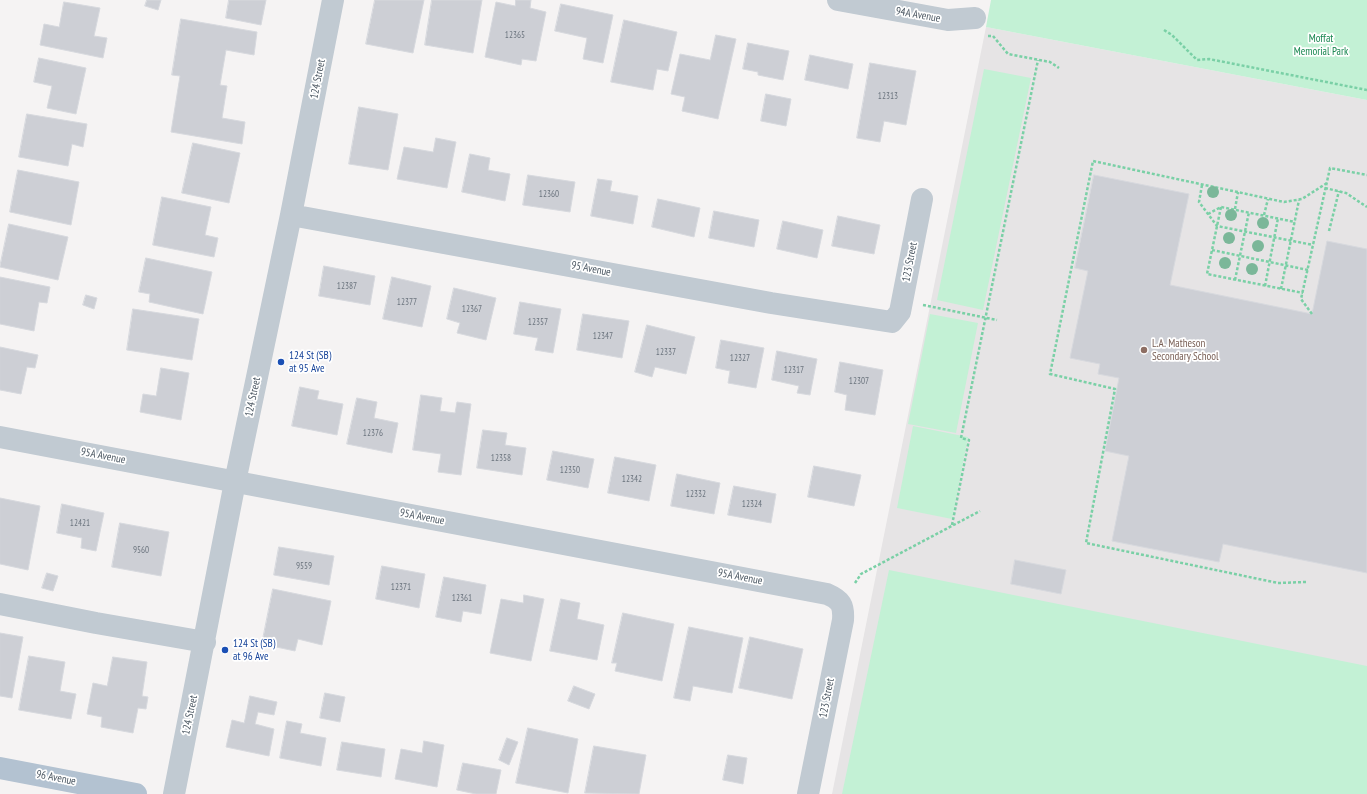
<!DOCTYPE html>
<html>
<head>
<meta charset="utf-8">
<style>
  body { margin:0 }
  canvas { display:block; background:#f5f3f3 }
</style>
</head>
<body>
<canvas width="1367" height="794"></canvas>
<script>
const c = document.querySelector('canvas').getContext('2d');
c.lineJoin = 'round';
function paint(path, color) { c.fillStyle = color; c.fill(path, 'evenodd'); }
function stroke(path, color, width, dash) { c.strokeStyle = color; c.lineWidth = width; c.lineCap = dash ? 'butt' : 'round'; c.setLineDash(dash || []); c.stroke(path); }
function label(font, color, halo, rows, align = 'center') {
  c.font = font + ' "PT Sans Narrow",sans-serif'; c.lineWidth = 3.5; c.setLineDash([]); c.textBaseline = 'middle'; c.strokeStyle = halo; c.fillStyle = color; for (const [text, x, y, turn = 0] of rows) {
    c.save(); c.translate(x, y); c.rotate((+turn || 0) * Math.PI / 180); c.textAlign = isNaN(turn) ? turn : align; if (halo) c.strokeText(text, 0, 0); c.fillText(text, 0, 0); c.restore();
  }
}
const education = new Path2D(`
  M986,27L1367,100V794H832Z`);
const green = new Path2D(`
  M991,0H1367V100L986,27Z
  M984,69L1031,78L983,310L937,300Z
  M930,314L978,323L956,433L908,424Z
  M913,426L968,437L952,519L897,508Z
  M889,570L1367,666V794H842Z`);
const building = new Path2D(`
  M147,0H161L158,10L145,6Z
  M229,0H266L261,25L226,18Z
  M375,0H424L413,53L366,44Z
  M432,0H482L473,53L425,45Z
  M516,0H531L530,8L546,12L536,61L522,59L521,65L485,57L496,2L515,6Z
  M64,2L100,8L94,36L107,38L103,58L40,45L44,24L59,27Z
  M561,4L613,15L603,63L583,59L587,38L555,31Z
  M181,19L257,32L254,55L226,50L220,85L227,86L222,118L245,122L242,144L171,132L180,76L172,75Z
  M624,20L677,32L668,71L657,69L653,90L611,82Z
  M716,35L736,39L718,119L682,111L685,97L671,94L680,54L710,60Z
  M748,43L789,51L783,80L758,75V72L743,69Z
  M810,55L853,64L848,89L805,80Z
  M39,58L86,68L76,114L47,108L52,86L34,82Z
  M870,63L916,71L906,125L884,121L880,142L857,138Z
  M766,94L791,99L786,126L761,121Z
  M359,107L398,114L388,170L349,164Z
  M27,114L87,124L83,147L72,144L68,166L19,157Z
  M436,138L456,142L447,188L397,179L404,147L433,152Z
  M193,143L240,153L229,203L182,193Z
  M470,154L490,158L488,170L510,174L505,201L462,192Z
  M18,170L79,182L71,225L10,212Z
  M528,175L575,182L570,212L523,205Z
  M1094,175L1189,194L1170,285L1312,314L1327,241L1367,249V573L1223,544L1219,562L1112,541L1129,456L1105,451L1119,378L1098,374L1100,364L1070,358L1088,271L1075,268Z
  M598,179L612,181L610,191L638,196L633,224L591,216Z
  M162,197L211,207L205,235L218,238L214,257L153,245Z
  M658,199L700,208L694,237L652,227Z
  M714,211L759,220L754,247L709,238Z
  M838,216L880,225L874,254L832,246Z
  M783,221L823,230L817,258L777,249Z
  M9,224L68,237L58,280L0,267Z
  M146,258L212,272L203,314L149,302L150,294L139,292Z
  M324,266L375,276L370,305L319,296Z
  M0,277L50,287L47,303L39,302L34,331L0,324Z
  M392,277L431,286L422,327L383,319Z
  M454,288L496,298L486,340L457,333L460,323L447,319Z
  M86,295L97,298L94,309L83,305Z
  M520,302L561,309L553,353L535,350L538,338L514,334Z
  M133,309L199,319L192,360L127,350Z
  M583,314L629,321L622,358L577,350Z
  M647,325L695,337L686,374L655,367L652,377L635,372Z
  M721,340L764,348L756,388L728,383L730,371L716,368Z
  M0,347L38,355L35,368L27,367L21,394L0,390Z
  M777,351L817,359L810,395L797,393L799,386L772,380Z
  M840,362L883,370L875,415L845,410L847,395L835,392Z
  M161,368L189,373L181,420L140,412L143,394L156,396Z
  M300,387L319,391L317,399L343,404L337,435L292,426Z
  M421,395L442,398L440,411L455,413L457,402L471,404L461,475L438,472L441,454L413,450Z
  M357,398L377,402L374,418L398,423L392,453L347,444Z
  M483,430L507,433L505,445L526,448L522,475L477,468Z
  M553,451L594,459L588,488L547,480Z
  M615,457L656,465L649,501L608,493Z
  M814,466L861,475L854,506L808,497Z
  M677,474L720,483L714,514L671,506Z
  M734,486L776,494L771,523L728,515Z
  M0,498L40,506L28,570L0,564Z
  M62,504L104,513L96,551L81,548L82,538L57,533Z
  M120,523L169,532L161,576L112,567Z
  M279,547L334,556L329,585L274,575Z
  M1015,560L1066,570L1061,594L1011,584Z
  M382,566L425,574L419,608L376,599Z
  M47,573L58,576L53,591L42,588Z
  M444,577L486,585L481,614L463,611L461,622L436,617Z
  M273,589L331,601L322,645L298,639L295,651L262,644Z
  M524,595L544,599L531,661L490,653L501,599L523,603Z
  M561,599L580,603L577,619L604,625L597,660L550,651Z
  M623,613L674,624L662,681L615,671L617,663H612Z
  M689,627L743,638L732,693L693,686L690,701L674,698Z
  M0,633L23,637L12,698L0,696Z
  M750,637L803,649L792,699L739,688Z
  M29,656L65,662L60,691L76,694L71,719L19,710Z
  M113,657L147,662L142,696L148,697L146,709L138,708L133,733L101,727L102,717L87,714L93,683L107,686Z
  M574,686L595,694L589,709L568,701Z
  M325,693L345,697L340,722L320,718Z
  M250,696L277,702L274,715L258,712L255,724L274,729L269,756L226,747L232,720L244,723Z
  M287,721L302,724L300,733L326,738L321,766L280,758Z
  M528,728L578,739L568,793L516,783Z
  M507,738L518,742L509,765L499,760Z
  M424,741L444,745L437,787L395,779L401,749L422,753Z
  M342,742L385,749L381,777L337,770Z
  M594,746L646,755L639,794L585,793Z
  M728,755L747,758L743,784L723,780Z
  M463,763L501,770L496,794H476L457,790Z`);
const path = new Path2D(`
  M1164,30L1172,35L1197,60L1209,59L1367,90
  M988,36H993L1008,54L1050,62L1059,68
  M1202,185L1199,202L1217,226L1313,245
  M1325,188L1346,193L1367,207
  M1221,207L1207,274L1303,293
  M1235,209L1238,192
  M1208,214L1221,207L1295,222
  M1264,215L1268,199
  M1329,231L1339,191
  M1212,250L1308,270
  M1235,280L1249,212
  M1265,286L1278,218
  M1281,289L1299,200
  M923,305L997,320
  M1312,314L1301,299L1330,168L1367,175
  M952,525L969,440L961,438L1038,60
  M1306,582L1278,583L1086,543L1115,389L1050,374L1093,161L1284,202L1302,199L1327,183
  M855,583L861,574L980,511`);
const minor = new Path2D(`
  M838,0L948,20L975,18
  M291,215L771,303L892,322L900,312L922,199
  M0,437L827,594C841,600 844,605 843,620L808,794
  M0,604L96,623L205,642
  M174,794L235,482L291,215L333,0`);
const major = new Path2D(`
  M0,768L136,794`);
const trees = [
  [1213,192],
  [1231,215],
  [1263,223],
  [1229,238],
  [1258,246],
  [1225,263],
  [1252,269]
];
const markers = [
  [1144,350,4,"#8d6e63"],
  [281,362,4,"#1a4fb4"],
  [225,650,4,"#1a4fb4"]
];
const numberNames = [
  ["12365",515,35],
  ["12313",888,96],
  ["12360",549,194],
  ["12387",347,286],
  ["12377",407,302],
  ["12367",472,309],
  ["12357",538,322],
  ["12347",603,336],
  ["12337",666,352],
  ["12327",740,358],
  ["12317",794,370],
  ["12307",859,381],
  ["12376",373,433],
  ["12358",501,458],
  ["12350",570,470],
  ["12342",632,479],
  ["12332",696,494],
  ["12324",752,504],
  ["12421",80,523],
  ["9560",141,550],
  ["9559",304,566],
  ["12371",401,587],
  ["12361",462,598]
];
const streetNames = [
  ["94A Avenue",918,15,10],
  ["124 Street",318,79,-79],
  ["123 Street",910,262,-79],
  ["95 Avenue",591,269,11],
  ["124 Street",253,397,-78],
  ["95A Avenue",103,456,11],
  ["95A Avenue",422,517,11],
  ["95A Avenue",740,577,11],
  ["123 Street",827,698,-79],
  ["124 Street",190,715,-78],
  ["96 Avenue",56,778,11]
];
const parkNames = [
  ["Moffat",1321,39],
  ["Memorial Park",1321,52]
];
const educationNames = [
  ["L.A. Matheson",1152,344],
  ["Secondary School",1152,357]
];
const transitNames = [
  ["124 St (SB)",289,356],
  ["at 95 Ave",289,369],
  ["124 St (SB)",233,644],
  ["at 96 Ave",233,657]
];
paint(education, '#e6e4e5');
paint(green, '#c3f1d5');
paint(building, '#cdcfd5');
stroke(building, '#d7d9de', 1);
stroke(path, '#7ad0a6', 2.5, [3, 2]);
stroke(minor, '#c1cad2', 22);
stroke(major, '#b3c2d1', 22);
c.fillStyle = '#7bb799';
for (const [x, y] of trees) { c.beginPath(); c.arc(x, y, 6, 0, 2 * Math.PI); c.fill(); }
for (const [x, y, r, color] of markers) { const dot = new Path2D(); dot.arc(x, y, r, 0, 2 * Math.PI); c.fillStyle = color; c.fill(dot); stroke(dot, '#fff', 1.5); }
label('9px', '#6b747e', null, numberNames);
label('11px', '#4a5661', '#fff', streetNames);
label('11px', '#17864f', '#fff', parkNames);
label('11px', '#785e54', '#fff', educationNames, 'left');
label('11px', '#164399', '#fff', transitNames, 'left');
</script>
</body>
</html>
